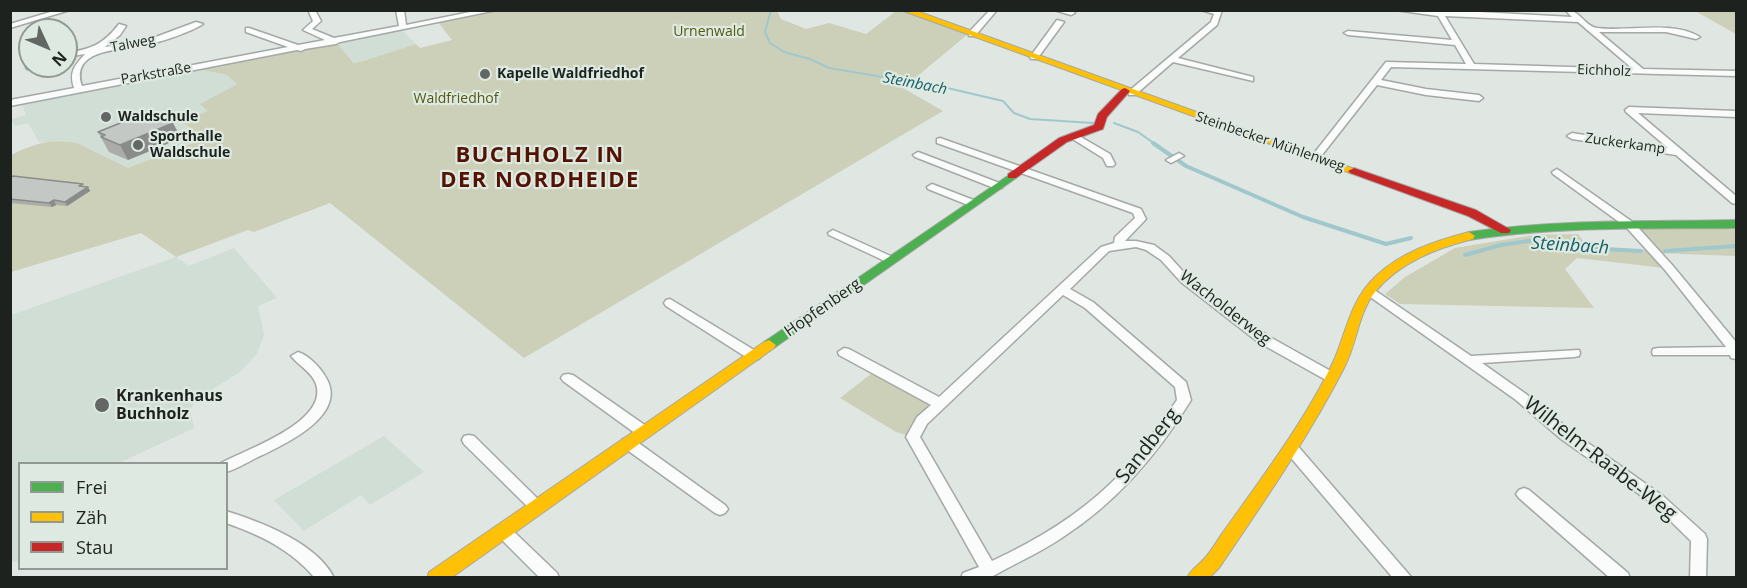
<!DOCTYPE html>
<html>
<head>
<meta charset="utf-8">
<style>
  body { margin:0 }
  #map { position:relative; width:1747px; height:588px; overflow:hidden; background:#e0e6e2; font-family:"Open Sans",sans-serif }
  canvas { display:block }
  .frame { position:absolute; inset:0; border:12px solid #1e221f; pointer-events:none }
  .legend { position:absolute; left:18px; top:462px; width:210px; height:108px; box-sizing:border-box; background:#dde9e1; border:2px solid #919993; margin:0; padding:8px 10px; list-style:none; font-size:18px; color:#1e221f }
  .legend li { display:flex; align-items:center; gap:12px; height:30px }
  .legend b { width:30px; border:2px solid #919993 }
  .north { position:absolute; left:18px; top:18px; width:60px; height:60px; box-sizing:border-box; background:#dde9e1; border:2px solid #919993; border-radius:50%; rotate:134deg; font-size:16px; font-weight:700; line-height:24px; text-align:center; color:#1e221f }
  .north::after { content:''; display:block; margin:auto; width:21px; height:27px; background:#626763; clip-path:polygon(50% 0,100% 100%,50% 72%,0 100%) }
</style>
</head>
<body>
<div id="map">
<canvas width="1747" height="588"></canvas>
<div class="frame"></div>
<ul class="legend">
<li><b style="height:8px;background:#4caf50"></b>Frei</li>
<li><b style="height:8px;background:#ffc107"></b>Zäh</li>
<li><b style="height:8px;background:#c62828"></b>Stau</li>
</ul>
<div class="north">N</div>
</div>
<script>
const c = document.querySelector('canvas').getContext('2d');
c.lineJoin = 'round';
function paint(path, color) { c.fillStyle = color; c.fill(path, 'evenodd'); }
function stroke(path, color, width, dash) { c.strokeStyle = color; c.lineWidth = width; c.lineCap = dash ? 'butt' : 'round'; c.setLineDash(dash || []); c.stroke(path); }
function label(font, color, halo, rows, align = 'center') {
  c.font = font + ' "Open Sans",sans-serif'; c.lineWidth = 4.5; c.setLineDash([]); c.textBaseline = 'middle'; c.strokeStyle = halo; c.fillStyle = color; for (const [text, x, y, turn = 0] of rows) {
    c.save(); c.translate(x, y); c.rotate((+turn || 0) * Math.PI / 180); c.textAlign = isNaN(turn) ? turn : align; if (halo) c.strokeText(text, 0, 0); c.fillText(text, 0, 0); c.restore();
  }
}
const built = new Path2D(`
  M401,29L416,44L363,61L355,63L336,42Z
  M192,68L227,75L237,84L201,104L209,111L182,123L207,138L128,169L77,143L39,142L28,123L15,126L11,119L26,115L21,101Z
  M234,248L277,298L258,306L264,335L257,354L240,372L197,399L190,410L194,428L119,463L20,464L19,560L11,563V315L176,257L189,266Z
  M384,436L424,472L370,505L361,495L304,531L274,500Z`);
const green = new Path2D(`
  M494,10L777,11L781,19L806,29L829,23L866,34L896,11L905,10L968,34L903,88L943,111L524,358L330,203L254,232L248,230L176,257L141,233L11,272V155C36,143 48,139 77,143L128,168L206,138L181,122L208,111L200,104L237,84L227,75L192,68L336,42L354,63L363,61L416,44L420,48L452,40L438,22Z
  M1695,11H1736V34Z
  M1736,224V256L1655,253L1630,225Z
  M1578,234L1587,246L1649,250L1664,268L1577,258L1565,269L1594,308L1400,304L1385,294L1405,277L1455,248L1534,235Z
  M876,370L940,404L913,437L896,432L840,398Z`);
const streamFar1 = new Path2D(`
  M771,10L765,32L770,43L784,52L810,59L829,68L943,87L1003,101L1014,113L1030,119L1093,123
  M1114,123L1138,132L1155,144`);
const stream = new Path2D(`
  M1153,143L1186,166L1303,217L1386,244L1411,238
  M1665,251L1736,246
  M1465,255L1501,245L1535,240L1585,248L1641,251`);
const street = new Path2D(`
  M57,10H70L10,28V24Z
  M308,10H315L321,21L312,29L334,38L399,26L396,10H404L406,25L480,10H497L340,42L336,44L305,49L301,51L297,50L10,106V100L74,88C69,72 74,66 85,54L66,57V53C91,49 103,45 119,24L126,26L120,35L105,47L145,41L196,22L203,24C191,32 161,42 146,45C123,50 69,48 82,86L288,47L246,32V28H249L298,45L325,40L303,30L313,21Z
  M990,10H997L975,36H969V32Z
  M1054,10H1070L1075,13L1071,15Z
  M1201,10H1222L1217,25L1178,58L1253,77V81L1173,62L1135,95H1129V91L1211,22L1214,14Z
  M1395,10H1442L1572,17L1565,10C1581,10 1584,26 1597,28C1629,32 1671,20 1700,37L1696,39L1666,32H1599L1643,69L1736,71V76L1391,67L1381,80L1426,89L1479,95L1483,98L1479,101L1426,95L1377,85L1318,160H1312V156L1386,62L1466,64L1455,45L1348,35L1344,33L1348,31L1452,40L1438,16ZM1445,16L1578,22L1633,69L1474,64Z
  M1057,20L1064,22L1037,59H1031L1030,57Z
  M30,64V66H37L33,69H27L26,67Z
  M1629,107L1736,111V117L1638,113L1736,196V204L1732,203L1676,155L1572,139L1567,136L1572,133L1668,148L1626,112L1625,110Z
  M1074,133L1110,154L1115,164L1113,166H1107L1103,158L1071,138V134Z
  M940,138L1141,209L1146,219L1125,241H1136L1154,245L1169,256L1189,278L1268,336L1336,374L1338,377L1336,380H1326L1258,342L1181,282L1161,260L1146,250L1136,247L1109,251L1070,289L1093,302L1186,382L1191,400C1158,454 1117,502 1063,537C1041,552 1018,562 995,575L988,578H961L963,573L979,567L906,437L917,417L931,405L839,355L838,352L844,348L849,349L939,397L1101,247L1114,243L1115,237L1135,218L1133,213L937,143V139ZM1063,295L1085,308L1175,387L1177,400C1157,428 1137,458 1111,483C1077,516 1035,541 992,561L920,437L927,424Z
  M918,152L1002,184L1003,186L1002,188H994L915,157L913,155Z
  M1179,153L1184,156L1171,163L1166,160Z
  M1557,169L1634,223L1673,266L1736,342V359L1731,358L1730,355H1653L1652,352L1653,349L1658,348L1726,347L1665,270L1626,227L1553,174L1552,172Z
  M932,184L976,201L977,203L976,205H968L928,189L927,187Z
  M833,230L895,258L897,260L891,263L887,262L829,235L828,233Z
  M1370,287L1471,356L1579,350L1580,353L1579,356L1574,357L1482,363L1526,394L1571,431L1663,496L1705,534L1707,539L1706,578H1690L1691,541L1653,504L1561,439L1516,400L1366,294L1364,291L1366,288Z
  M670,299L759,353L761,356L759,359H749L666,306L664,303L666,300Z
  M298,352C308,355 320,367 325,376C351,415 282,446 256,458C246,463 237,469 226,472V464L221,463C245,450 329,422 316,384C312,372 299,366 291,356Z
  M568,374L573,375L649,428L651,432L649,436H639L563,381L561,378L563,375Z
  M469,435L474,436L542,503L545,507L542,511L537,513L532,511L464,444L462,440L464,436Z
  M628,438L633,439L725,505L728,509L725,513L720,515L715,513L623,447L621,443L623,439Z
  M1291,443L1296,444L1412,578H1393L1286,452L1284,448L1286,444Z
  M1524,488L1529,490L1628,573L1630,578H1610L1519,498L1516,494L1519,490Z
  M226,511C261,522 317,543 334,578H315C291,550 261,535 226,523Z
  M503,525L509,527L557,573L559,578H540L497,535L495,531L497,527Z`);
const fast = new Path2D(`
  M1012,173L1016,174V178L774,348H764L762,345L764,342Z
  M1736,220V228C1647,229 1557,226 1469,240L1463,236L1469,232C1557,219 1647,222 1736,220Z`);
const slow = new Path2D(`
  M901,10H914L1360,171L1354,174L1350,173Z
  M1469,232L1475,236L1473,239C1437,248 1400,262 1375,292C1358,313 1357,344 1344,368C1308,438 1263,503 1219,568L1209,578H1187C1191,569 1199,565 1205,558C1211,551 1216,543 1221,535C1259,482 1308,417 1335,358C1347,329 1351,300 1375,277C1401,252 1435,241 1469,232Z
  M769,340L776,345L774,348L451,578H427L429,572L764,342Z`);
const jam = new Path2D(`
  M1125,88L1130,91L1107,117L1103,129L1067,142L1016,178H1008V174L1059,138L1094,125L1098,114L1122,89Z
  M1354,168L1476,210L1511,230L1509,233H1501L1468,216L1350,173L1348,171Z`);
const wall = new Path2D(`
  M149,118L181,138L128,160L109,152L98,132Z
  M10,178L88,187L90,191L67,206L56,205L52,207L10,203Z`);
const shadedWall = new Path2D(`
  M173,123L181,138L128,160L120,145Z
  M88,187L90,191L67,206L65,202Z
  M54,200L56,205L52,207L49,203Z`);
const building = new Path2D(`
  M140,115L149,118L155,116L173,123L120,145L101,137L105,135L98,132Z
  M13,176L83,184L79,186L88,187L65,202L54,200L49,203L10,199V178Z`);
const markers = [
  [485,74,6,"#626763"],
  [106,117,6,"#626763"],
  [138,145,6,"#626763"],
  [102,405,8,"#626763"]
];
const farParknames = [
  ["Urnenwald",709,32],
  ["Waldfriedhof",456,99]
];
const farStreetnames = [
  ["Talweg",133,44,-11],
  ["Eichholz",1604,71,2],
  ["Parkstraße",156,74,-10],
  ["Steinbecker Mühlenweg",1270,142,19],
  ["Zuckerkamp",1625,144,8]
];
const farPoinames = [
  ["Kapelle Waldfriedhof",497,74],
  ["Waldschule",118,117],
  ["Sporthalle",150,137],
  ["Waldschule",150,153]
];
const farWaternames = [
  ["Steinbach",915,84,11]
];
const streetNames = [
  ["Hopfenberg",823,308,-35],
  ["Wacholderweg",1225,308,38]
];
const poiNames = [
  ["Krankenhaus",116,396],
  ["Buchholz",116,414]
];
const waterNames = [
  ["Steinbach",1570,246,4]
];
const nearStreetnames = [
  ["Sandberg",1148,446,-52],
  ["Wilhelm-Raabe-Weg",1600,459,38]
];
const districtNames = [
  ["BUCHHOLZ IN",540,156],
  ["DER NORDHEIDE",540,181]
];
paint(built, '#d0ded5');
paint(green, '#cdd0b8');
stroke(streamFar1, '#a0c8cc', 2);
stroke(stream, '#a0c8cc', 4);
stroke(street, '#a4a8a6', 3);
stroke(fast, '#a4a8a6', 2);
stroke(slow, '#a4a8a6', 2);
stroke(jam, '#a4a8a6', 2);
paint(street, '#fafbfb');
paint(fast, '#4caf50');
paint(slow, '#ffc107');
paint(jam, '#c62828');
paint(wall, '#a9aca9');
paint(shadedWall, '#898c89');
paint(building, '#c4c8c4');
stroke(building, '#898c89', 1.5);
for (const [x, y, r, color] of markers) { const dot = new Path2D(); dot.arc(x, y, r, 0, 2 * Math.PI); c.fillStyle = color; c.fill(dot); stroke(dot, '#dde9e1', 2); }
label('14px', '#585711', '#dde9e1', farParknames);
label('14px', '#1e221f', '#dde9e1', farStreetnames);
label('bold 14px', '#1e221f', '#dde9e1', farPoinames, 'left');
label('italic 15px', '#15606a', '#dde9e1', farWaternames);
label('16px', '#1e221f', '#dde9e1', streetNames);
label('bold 16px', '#1e221f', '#dde9e1', poiNames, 'left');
label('italic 18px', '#15606a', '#dde9e1', waterNames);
label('20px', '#1e221f', '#dde9e1', nearStreetnames);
c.letterSpacing = '1.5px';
label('bold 22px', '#541202', '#dde9e1', districtNames);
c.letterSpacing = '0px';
</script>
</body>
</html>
